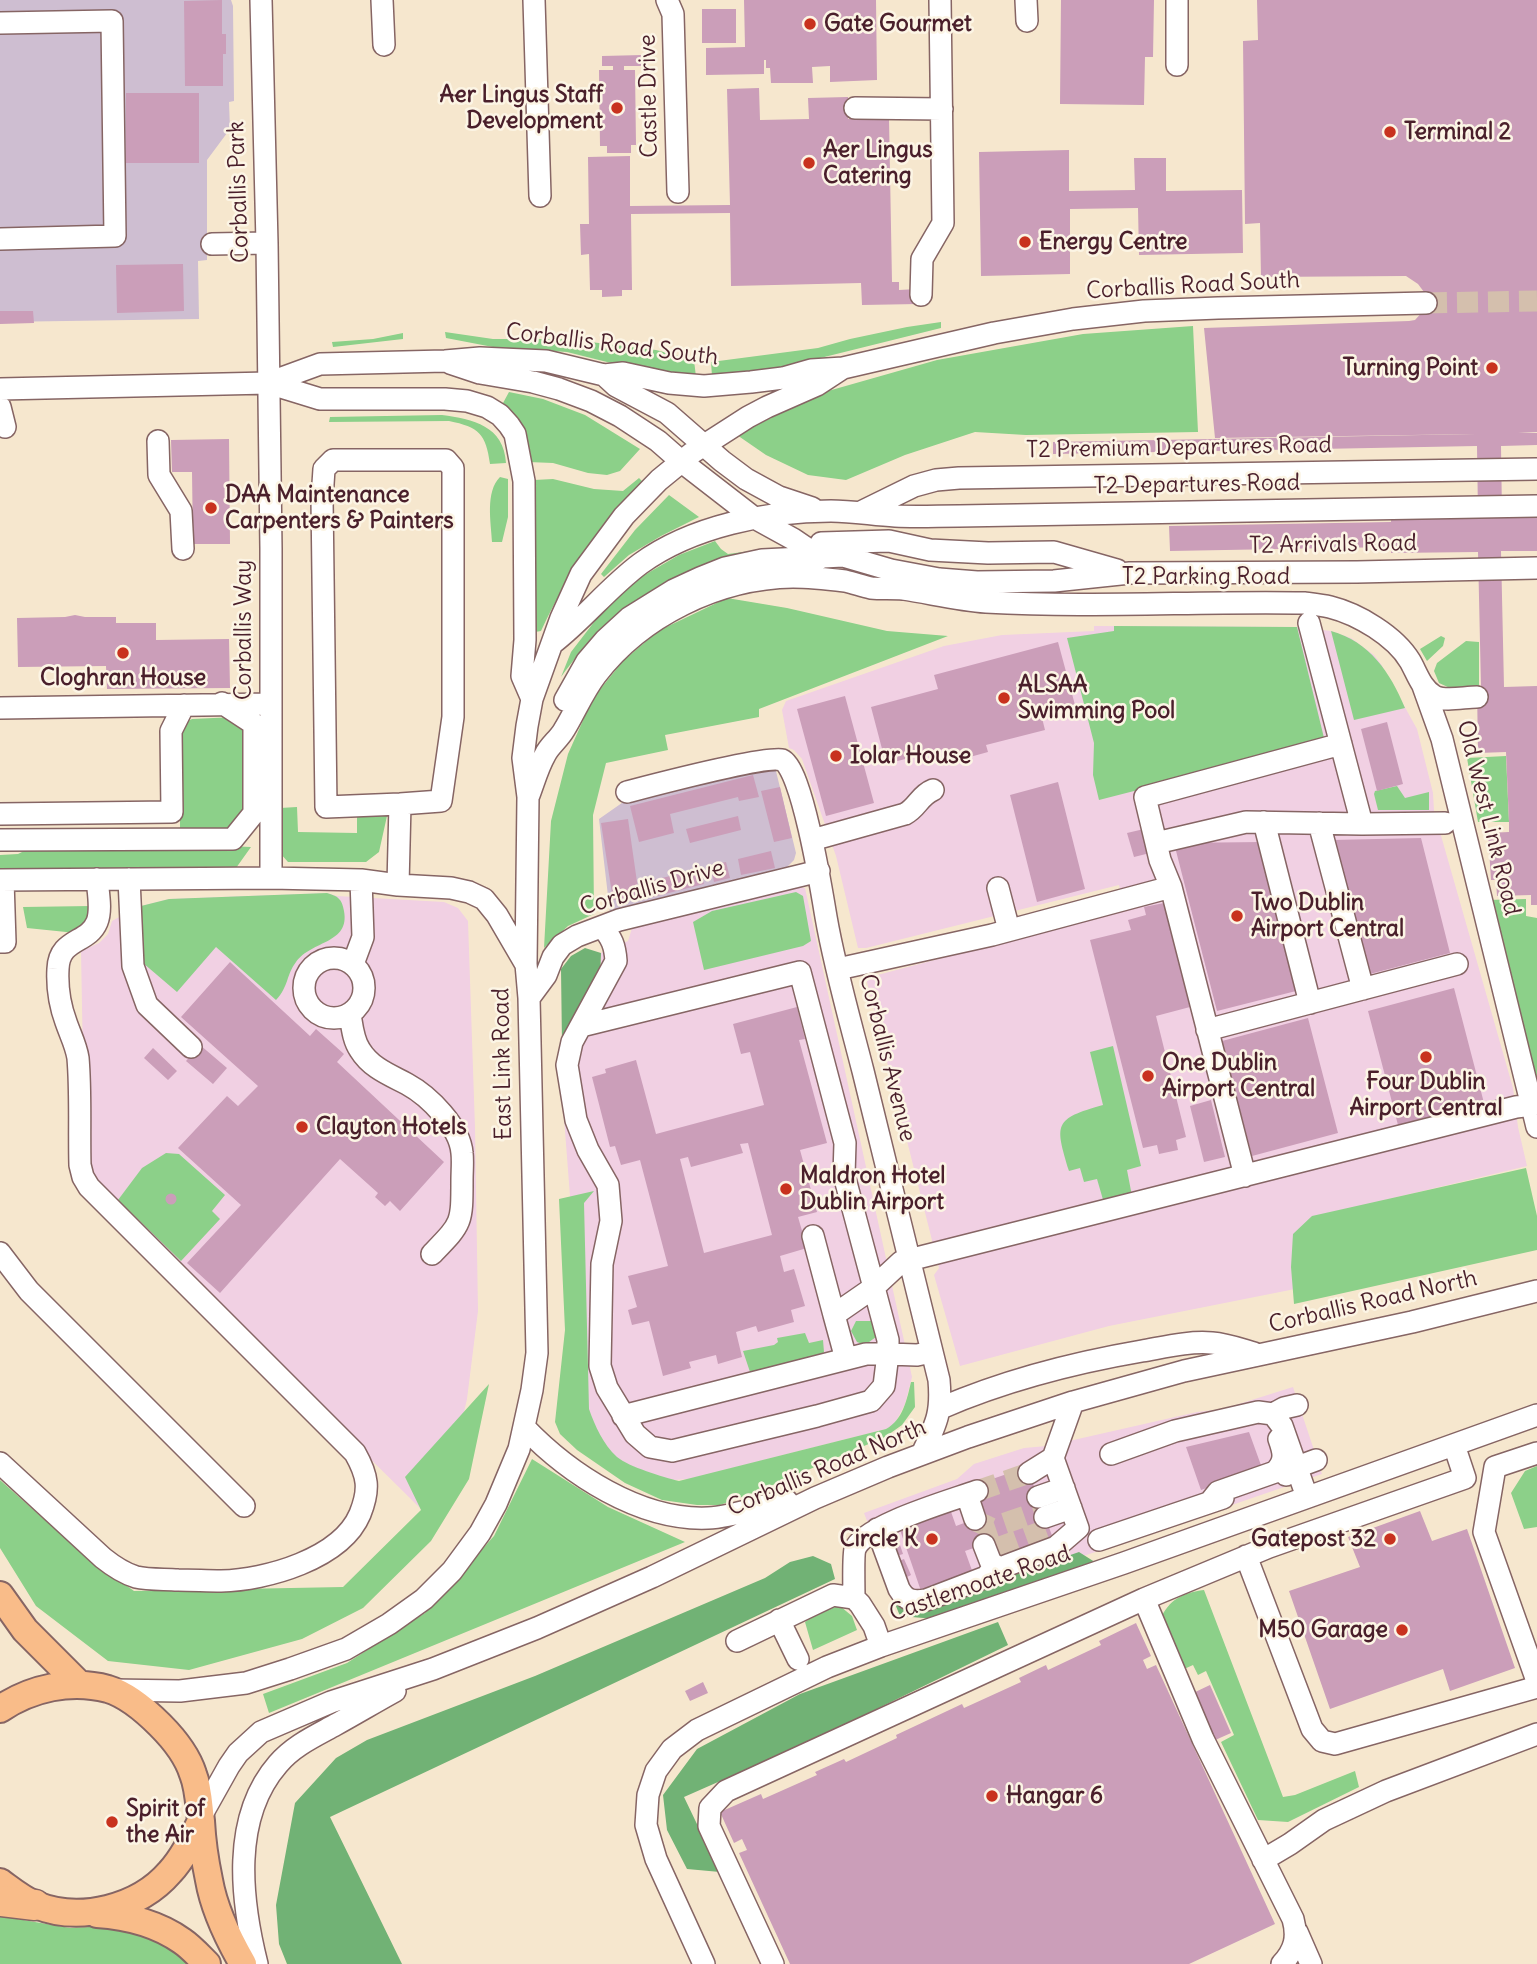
<!DOCTYPE html>
<html>
<head>
<meta charset="utf-8">
<style>
  body { margin:0 }
  canvas { display:block; background:#f6e7ce }
</style>
</head>
<body>
<canvas width="1537" height="1964"></canvas>
<script>
const c = document.querySelector('canvas').getContext('2d');
c.lineJoin = 'round';
function paint(path, color) { c.fillStyle = color; c.fill(path, 'evenodd'); }
function stroke(path, color, width, dash) { c.strokeStyle = color; c.lineWidth = width; c.lineCap = dash ? 'butt' : 'round'; c.setLineDash(dash || []); c.stroke(path); }
function label(font, color, halo, rows, align = 'center') {
  c.font = font + ' Delius,sans-serif'; c.lineWidth = 5; c.setLineDash([]); c.textBaseline = 'middle'; c.strokeStyle = halo; c.fillStyle = color; for (const [text, x, y, turn = 0] of rows) {
    c.save(); c.translate(x, y); c.rotate((+turn || 0) * Math.PI / 180); c.textAlign = isNaN(turn) ? turn : align; if (halo) c.strokeText(text, 0, 0); c.fillText(text, 0, 0); c.restore();
  }
}
const built = new Path2D(`
  M1094,626L1297,627L1331,631L1351,638L1374,655L1381,664L1417,729L1433,793L1434,811L1513,1088L1518,1127L1527,1166L1318,1216L1295,1289L1109,1326L960,1366L934,1275L939,1268L866,978L1125,910L1119,885L866,948H858L836,856L802,759L794,750L789,748L782,710L786,701L944,646L1002,635L1094,631Z
  M795,886L805,888L912,1377L905,1404L894,1425L886,1429L689,1479L673,1480L658,1478L618,1461L590,1424L574,1365L570,1196L561,1079L600,981L601,953L628,941L633,925Z
  M327,893L337,896L444,902L458,908L468,921L475,1128L478,1311L467,1399L453,1459L422,1510L98,1190L85,1172L81,951L99,943L108,934L112,921L137,907L169,899Z
  M1293,1387L1322,1474L915,1614L901,1610L864,1513L957,1479L974,1464L1024,1448L1047,1446L1197,1412L1223,1409Z`);
const industrial = new Path2D(`
  M0,0H231L233,6L234,101L229,102L230,129L207,160V260L198,261L199,319L0,322Z
  M774,763L796,853L794,860L785,869L610,913L599,819L629,798Z`);
const green = new Path2D(`
  M941,322V328L772,370L712,376L711,362L818,348L850,339L907,327Z
  M1193,326L1198,432L1026,435L975,432L905,455L846,480L808,475L766,455L737,435L821,393L937,360L1083,334Z
  M445,332L493,339H566L656,350L694,360L696,377L686,376L615,364L567,352L493,347L446,338Z
  M403,333V339L333,347L332,342L373,339Z
  M509,392L543,399L585,415L640,449L620,471L607,475L588,473L553,463L528,462C524,435 523,424 503,403Z
  M442,415C473,419 504,426 506,463L490,464C486,434 479,427 449,421L329,422L330,417Z
  M500,477L508,479V517L502,542H492C491,522 485,492 500,477Z
  M639,478L644,483C598,525 567,576 541,631L535,632L534,480L553,479L594,489L623,491Z
  M669,495L699,517L661,536L629,555L604,577L601,574L635,530Z
  M715,541L721,549L728,554L750,551L751,556C664,574 613,606 561,677L571,652L601,613L641,577L679,555Z
  M727,598L787,608L887,631L948,636L759,709V717L665,735L668,750L606,763L593,815L594,914L568,926L544,948L551,821L568,754L593,698L623,661L658,631Z
  M1114,626L1297,627L1325,742L1099,800L1093,775L1094,743L1067,638L1114,631Z
  M1331,631C1370,642 1390,672 1405,708L1354,720Z
  M1441,636L1445,638L1443,646L1427,661L1420,649Z
  M1466,641L1479,642V688H1450L1439,683L1434,671L1437,663Z
  M235,717L244,724L250,812L231,836H180V735L184,723L192,719Z
  M1506,756L1509,822H1478L1467,758Z
  M1397,786L1405,798L1429,792V810H1378L1374,794L1375,791Z
  M297,807L298,832L357,833V814L387,816L379,852L366,862H288L280,853V808Z
  M154,843L251,847L236,868L0,872V855L18,854L36,845Z
  M796,892L803,896L811,941L803,946L704,970L693,922L712,911Z
  M327,893C338,896 342,899 344,911C350,944 312,940 296,962C286,975 289,986 276,1000L216,947L177,992L143,963L137,907L169,899Z
  M1526,899V916L1537,918V1099L1487,900Z
  M91,906L90,921L76,933L27,928L23,907Z
  M1113,1046L1141,1166L1127,1170L1132,1196L1104,1203L1097,1179L1084,1182L1080,1168L1069,1171C1055,1124 1053,1119 1103,1105L1090,1052Z
  M166,1153L179,1154L225,1195L212,1211L220,1219L181,1261L118,1200L142,1168Z
  M1526,1168L1537,1216V1250L1294,1304L1291,1267L1293,1234L1312,1216Z
  M594,1191L584,1203L589,1409C595,1426 603,1444 617,1457C629,1467 663,1477 679,1481L886,1429C903,1420 907,1399 911,1382H914L915,1407L902,1425L885,1437L761,1490L720,1505H697L662,1500L625,1483L577,1450L560,1434L555,1422L565,1330L559,1199Z
  M856,1321H873L876,1337L865,1345L857,1342L851,1331Z
  M805,1333L809,1343L823,1340L824,1352L821,1356L751,1375L743,1351L774,1345L778,1342L777,1338Z
  M489,1384L469,1479L431,1541L363,1608L302,1639L189,1670L108,1661L36,1606L0,1548V1480L84,1555L134,1591L343,1587L421,1510L405,1477Z
  M532,1459L608,1507L685,1542L269,1713L263,1694L347,1663L425,1613L494,1536Z
  M1537,1466V1527L1524,1529L1511,1493L1525,1471Z
  M1204,1590L1283,1797L1295,1795L1355,1771L1359,1787L1288,1822L1258,1820L1221,1742L1234,1735L1206,1671L1198,1675L1193,1665L1182,1670L1160,1620C1169,1599 1183,1593 1204,1590Z
  M840,1606L852,1616L857,1630L813,1650L805,1622L822,1610Z
  M0,1916L70,1928L111,1926L163,1942L191,1964H0Z`);
const forest = new Path2D(`
  M585,948L601,953L600,981L562,1045L561,969L571,956Z
  M1079,1552L1098,1564L935,1619L900,1616L891,1594L932,1603Z
  M813,1556L831,1564L835,1579L330,1817L402,1964H287L279,1944L276,1905L295,1803L336,1758L367,1740L535,1676L765,1578L790,1562Z
  M998,1622L1008,1645L811,1741L684,1797L720,1872L687,1869L667,1830L663,1795L697,1749L800,1694Z`);
const building = new Path2D(`
  M222,0V34H226V54H223V86H185L184,1Z
  M744,0H876L877,80L830,82V66L812,67L813,83H771L770,68H766V60H764V74L706,75V48L745,47Z
  M1061,0H1154L1153,57H1145L1144,105L1060,104Z
  M1257,0H1537V432H1518L1537,433V445L1501,446L1502,515L1537,514V551H1501L1504,687L1537,686V905H1531V895L1497,896L1496,880H1491L1488,833L1509,832V822L1506,752L1478,753L1477,688H1481L1478,552L1391,553V547L1170,551L1169,526L1391,522V516L1478,515L1477,446L1053,454V442L1476,434L1215,438L1204,328L1409,321L1415,320L1425,309V297L1424,292L1418,284L1406,276L1261,277L1260,223L1245,224L1243,41L1258,40Z
  M702,9H736V43H702Z
  M643,55V66H624V70H635L636,145H631V153H607V146H600L599,70H613V66H602V56Z
  M759,88L760,120L809,119L808,98L848,97V119L889,118L892,282H899V290L917,289L918,304L862,305L861,283L731,286L730,213L631,214L632,290H622V296L602,297V290H590L589,254L581,255L580,224H589L588,157L630,156V206L730,205L727,89Z
  M126,93H199V163H126Z
  M1069,150V191L1135,190L1134,158H1166V191L1242,190L1243,253L1139,255L1138,208L1070,209V274L981,276L979,152Z
  M183,264L184,311L117,313L116,265Z
  M0,311H33L34,323L0,324Z
  M229,439L230,544H193L192,472H172L171,440Z
  M75,615L85,617H116V623H156V640L229,639L230,688L107,689L106,666L18,667L17,618L65,617Z
  M1058,642L1075,705L1041,714L1045,730L986,745L988,752L948,763L944,749L886,764L871,707L938,689L934,675Z
  M845,696L874,803L826,816L797,709Z
  M1387,722L1403,784L1377,791L1361,729Z
  M753,775L759,797L739,801L738,797L670,814L674,833L639,842L630,806Z
  M1058,782L1085,889L1037,902L1010,795Z
  M780,787L792,838L774,842L761,791Z
  M738,816L741,830L690,843L686,829Z
  M628,819L639,896L613,900L601,823Z
  M1144,829L1150,853L1134,857L1127,833Z
  M1421,838L1450,953L1366,975L1332,840Z
  M1262,842L1300,990L1217,1011L1174,843Z
  M771,851L775,868L741,875L738,859Z
  M726,862L730,878L714,882L710,865Z
  M700,869L704,884L653,897L649,881Z
  M1164,903L1190,1007L1156,1016L1186,1137L1176,1140L1178,1150L1159,1154L1157,1145L1143,1148L1090,940L1131,930L1128,920L1146,915L1144,907Z
  M230,962L310,1036L316,1029L344,1054L337,1062L444,1162L400,1211L390,1201L385,1206L375,1197L378,1193L340,1159L220,1293L187,1263L241,1205L178,1148L227,1096L238,1106L258,1086L181,1017Z
  M1454,988L1484,1103L1398,1125L1368,1011Z
  M797,1007L805,1039L799,1040L827,1143L800,1150L817,1212L798,1217L807,1248L780,1256L784,1272L794,1269L805,1306L791,1310L794,1322L758,1332L756,1326L736,1332L742,1357L718,1364L716,1355L689,1362L691,1368L663,1376L649,1321L632,1325L628,1310L637,1307L628,1276L668,1266L640,1160L621,1165L615,1146L610,1147L592,1077L606,1073L605,1069L636,1060L656,1134L764,1105L750,1052L741,1054L733,1024ZM748,1143L772,1235L704,1253L680,1159L688,1157L691,1167L743,1153L740,1144Z
  M1308,1018L1338,1133L1252,1156L1222,1041Z
  M200,1045L227,1068L213,1084L186,1061Z
  M153,1048L177,1071L168,1080L144,1058Z
  M1211,1100L1225,1157L1204,1162L1190,1106Z
  M165.5 1199a5.5 5.5 0 1 1 11 0a5.5 5.5 0 1 1-11 0Z
  M1249,1432L1262,1468L1201,1490L1186,1447Z
  M1027,1467L1058,1552L1005,1571L994,1541L965,1551L974,1576L922,1594L899,1527L950,1509L956,1526L986,1515L975,1485Z
  M1420,1511L1432,1541L1467,1529L1515,1668L1450,1691L1443,1669L1330,1709L1289,1591L1360,1567L1348,1537Z
  M898,1539L903,1554L893,1557L888,1542Z
  M904,1559L911,1575L901,1580L894,1563Z
  M1136,1623L1151,1656L1143,1660L1147,1669L1156,1665L1275,1924L1189,1964H790L739,1853L747,1850L742,1839L734,1843L720,1812L761,1794L763,1799L817,1775L815,1772L844,1759L846,1762L897,1738L896,1735L962,1704L964,1708L1021,1682L1019,1678L1046,1665L1048,1670L1101,1645L1099,1641Z
  M703,1682L708,1693L690,1701L685,1691Z
  M1210,1685L1231,1733L1213,1741L1191,1694Z`);
const minorTunnel = new Path2D(`
  M1426,303L1537,301
  M977,1491L1029,1473
  M976,1521L991,1528L1043,1510
  M997,1548L1049,1529`);
const minor = new Path2D(`
  M261,0L267,243L271,549V878
  M382,0L384,45
  M534,0L540,196
  M667,0L673,14L678,192
  M1026,0L1027,21
  M0,23L112,21L115,236L0,239
  M1177,65V0
  M855,108L942,109
  M212,244L267,243
  M921,295L922,259L943,223L940,0
  M450,363L480,373L533,382L559,389L591,401L620,416L658,441L682,462L753,517L793,539L821,558
  M604,375L616,386L667,413L722,461L746,479L779,497L812,508
  M268,383L320,399H445L467,401L487,407L500,415L509,425L515,434L524,481L525,640L522,676L532,699
  M0,389L268,383L320,364L445,361L480,358L546,361L604,375L623,373L669,383L704,386L751,382L783,378L811,370L843,368L994,333L1073,319L1144,311L1218,308L1426,303
  M0,407L5,427
  M158,441L159,475L181,511L183,549
  M333,460H446L453,468V717L441,801L400,804L326,807L322,499L324,469Z
  M861,512L914,486L936,480L959,478L1537,469
  M821,543L889,541L930,550L988,553L1054,552L1117,570
  M1309,623L1362,824
  M553,643C584,619 608,588 640,564C692,526 768,511 831,511C853,511 874,515 895,516C916,517 938,516 959,516L1537,506
  M1423,686L1442,739L1537,1127
  M565,700L587,661L605,640L629,618L674,590L700,578L725,568L762,560L843,556L891,570L939,579L977,582L1054,581L1130,573L1357,572L1537,568
  M0,708L270,704
  M627,792C650,786 767,755 782,760C802,768 822,893 826,917C835,969 850,1020 863,1071C888,1174 914,1277 939,1380C942,1414 936,1424 922,1454
  M529,795C534,782 538,767 545,755C549,746 559,739 564,730C575,712 583,692 596,675C641,616 718,578 793,577C810,577 828,579 845,581C854,583 862,586 871,588C881,589 892,588 903,589C930,593 958,600 986,602C1092,608 1198,601 1304,603C1312,604 1322,605 1330,607C1358,614 1395,636 1410,661C1417,673 1421,688 1434,696C1445,702 1464,697 1477,697
  M0,814L172,812L171,731L184,705
  M1264,822L1310,1003
  M1319,823L1363,989
  M0,840L233,839L254,813V724L222,703
  M812,840L905,814C917,808 920,795 933,790
  M1156,843L1145,797L1341,744
  M129,879L133,966L147,1005L191,1047
  M0,880L271,878L361,880L398,885L451,888L469,892L484,899L497,915L525,963
  M398,885L400,804
  M998,888L1009,930
  M602,927C612,938 615,946 616,961L572,1042L567,1065L576,1120L588,1150L608,1185L611,1221L602,1264L600,1366L607,1388L635,1434L650,1447L672,1451L817,1416L871,1401L884,1386L888,1354H866L623,1416
  M0,942H5L3,880
  M304 988a30 30 0 1 1 60 0a30 30 0 1 1-60 0Z
  M353,964L363,937L361,880
  M838,969L992,935L1171,887
  M529,998L546,975L553,957L562,945L577,936L619,920L819,871
  M350,1014C352,1026 353,1040 360,1050C371,1068 390,1075 407,1084C429,1096 460,1127 462,1153C463,1161 462,1171 462,1180C462,1224 462,1223 432,1254
  M581,1026L800,972L845,1143L844,1175L888,1340V1354L917,1355L932,1352
  M1207,1030L1457,964
  M1245,1176L1171,887L1160,860L1156,843L1246,822L1362,824L1445,823
  M813,1236L834,1315
  M0,1253L29,1291L244,1506
  M846,1359L834,1315L873,1288L901,1262L1516,1107L1532,1105
  M941,1408C1006,1380 1072,1363 1142,1351C1165,1347 1189,1341 1212,1343C1226,1344 1240,1349 1254,1353
  M1273,1414L1284,1408L1297,1405
  M524,1427C569,1474 640,1521 708,1518C736,1517 760,1505 787,1501
  M1537,1453L1495,1467L1484,1532L1537,1681
  M1111,1454L1175,1431L1258,1412L1273,1414L1282,1426L1307,1497
  M0,1463L103,1558C113,1566 123,1573 136,1577C149,1580 164,1579 178,1580C193,1580 207,1581 221,1581C266,1580 341,1559 360,1514C370,1489 368,1476 355,1453L89,1187L83,1177L80,1165C79,1130 81,1093 78,1058C76,1045 70,1034 66,1022C60,1006 57,987 58,969C59,938 88,944 97,922C102,910 98,892 97,879
  M1029,1473L1053,1458L1073,1402
  M1286,1475L1297,1467L1316,1460
  M967,1495L975,1519
  M1038,1497L1064,1488
  M1210,1502L1218,1492L1275,1472C1286,1461 1284,1453 1279,1439
  M1045,1517L1071,1508
  M877,1529L899,1589C906,1601 913,1602 926,1600L986,1577L993,1569L991,1563
  M1099,1540L1223,1498
  M984,1545L991,1563L1000,1568L1056,1547L1078,1528L1053,1458
  M1246,1556L1312,1729L1322,1741L1335,1744L1537,1687
  M854,1598C854,1589 853,1555 855,1549C864,1525 953,1500 977,1491
  M1144,1599L1203,1739L1293,1919C1298,1937 1295,1950 1282,1964
  M779,1620L798,1659
  M737,1641L833,1595L854,1598L860,1604L874,1626L881,1646
  M112,1690L180,1691L246,1683L290,1669L346,1649L389,1624L424,1599L452,1571L480,1533L496,1504L519,1449L532,1390L537,1353L529,998L526,964L528,797L523,758L527,726L532,699L561,618L581,574L624,516L659,480L692,453L748,417L767,407L817,385L843,368
  M201,1816L229,1766L238,1753L261,1732L331,1702L433,1669L537,1628L652,1577L815,1498L888,1467L968,1437L1073,1402L1184,1371L1412,1322L1537,1291
  M1263,1860L1290,1844L1324,1820L1386,1791L1537,1734
  M1297,1932L1311,1964
  M257,1964C241,1900 231,1818 278,1764C293,1746 315,1736 335,1725C355,1714 375,1702 395,1691
  M704,1964L656,1859L646,1825L648,1795L656,1771L672,1749L697,1730L827,1667L881,1646L1124,1563L1537,1415
  M773,1964L709,1826L710,1808L726,1791L1144,1599L1269,1547L1465,1478L1454,1445`);
const major = new Path2D(`
  M0,1595L25,1630L79,1684
  M0,1709C31,1688 71,1679 108,1689C128,1695 146,1711 160,1725C174,1739 187,1755 193,1774C199,1789 199,1805 201,1821C202,1840 205,1861 209,1880C214,1909 228,1938 243,1964
  M0,1882C11,1890 23,1900 36,1905C80,1923 139,1908 170,1872C183,1858 192,1839 201,1821
  M97,1914C127,1916 158,1924 182,1941C191,1947 199,1956 207,1964`);
const highway = new Path2D(`
  M0,1901L35,1905`);
const markers = [
  [810,24,7,"#c8321e"],
  [617,108,7,"#c8321e"],
  [1390,132,7,"#c8321e"],
  [809,163,7,"#c8321e"],
  [1025,242,7,"#c8321e"],
  [1492,368,7,"#c8321e"],
  [211,508,7,"#c8321e"],
  [123,653,7,"#c8321e"],
  [1004,698,7,"#c8321e"],
  [836,756,7,"#c8321e"],
  [1237,916,7,"#c8321e"],
  [1426,1057,7,"#c8321e"],
  [1148,1076,7,"#c8321e"],
  [302,1127,7,"#c8321e"],
  [786,1189,7,"#c8321e"],
  [932,1539,7,"#c8321e"],
  [1390,1539,7,"#c8321e"],
  [1402,1630,7,"#c8321e"],
  [992,1796,7,"#c8321e"],
  [112,1822,7,"#c8321e"]
];
const poiNames = [
  ["Gate Gourmet",824,24],
  ["Aer Lingus Staff",603,95,"right"],
  ["Development",603,121,"right"],
  ["Terminal 2",1404,132],
  ["Aer Lingus",823,150],
  ["Catering",823,176],
  ["Energy Centre",1039,242],
  ["Turning Point",1478,368,"right"],
  ["DAA Maintenance",225,495],
  ["Carpenters & Painters",225,521],
  ["Cloghran House",123,678,"center"],
  ["ALSAA",1018,685],
  ["Swimming Pool",1018,711],
  ["Iolar House",850,756],
  ["Two Dublin",1251,903],
  ["Airport Central",1251,929],
  ["One Dublin",1162,1063],
  ["Airport Central",1162,1089],
  ["Four Dublin",1426,1082,"center"],
  ["Airport Central",1426,1108,"center"],
  ["Clayton Hotels",316,1127],
  ["Maldron Hotel",800,1176],
  ["Dublin Airport",800,1202],
  ["Circle K",918,1539,"right"],
  ["Gatepost 32",1376,1539,"right"],
  ["M50 Garage",1388,1630,"right"],
  ["Hangar 6",1006,1796],
  ["Spirit of",126,1809],
  ["the Air",126,1835]
];
const streetNames = [
  ["Castle Drive",649,96,-91],
  ["Corballis Park",239,192,-92],
  ["Corballis Road South",1193,286,-3],
  ["Corballis Road South",612,345,7],
  ["T2 Premium Departures Road",1179,448,-1],
  ["T2 Departures Road",1197,485,-1],
  ["T2 Arrivals Road",1333,545,-1],
  ["T2 Parking Road",1206,577],
  ["Corballis Way",244,630,-90],
  ["Old West Link Road",1488,818,76],
  ["Corballis Drive",652,888,-16],
  ["Corballis Avenue",887,1058,76],
  ["East Link Road",503,1064,-91],
  ["Corballis Road North",1373,1302,-13],
  ["Corballis Road North",827,1468,-23],
  ["Castlemoate Road",980,1584,-19]
];
paint(built, '#f1d0e3');
paint(industrial, '#cebed1');
paint(green, '#8cd089');
paint(forest, '#71b275');
paint(building, '#cb9eb9');
stroke(minorTunnel, '#d4bfad', 21, [21, 10]);
stroke(minor, '#866564', 24);
stroke(major, '#866564', 30);
stroke(highway, '#866564', 33);
stroke(minor, '#fff', 21);
stroke(major, '#f9bc89', 26);
stroke(highway, '#f9bc89', 30);
for (const [x, y, r, color] of markers) { const dot = new Path2D(); dot.arc(x, y, r, 0, 2 * Math.PI); c.fillStyle = color; c.fill(dot); stroke(dot, '#fcf5e5', 2.5); }
label('bold 23px', '#4a1f2b', '#fcf5e5', poiNames, 'left');
label('23px', '#4a1f2b', '#fcf5e5', streetNames);
</script>
</body>
</html>
